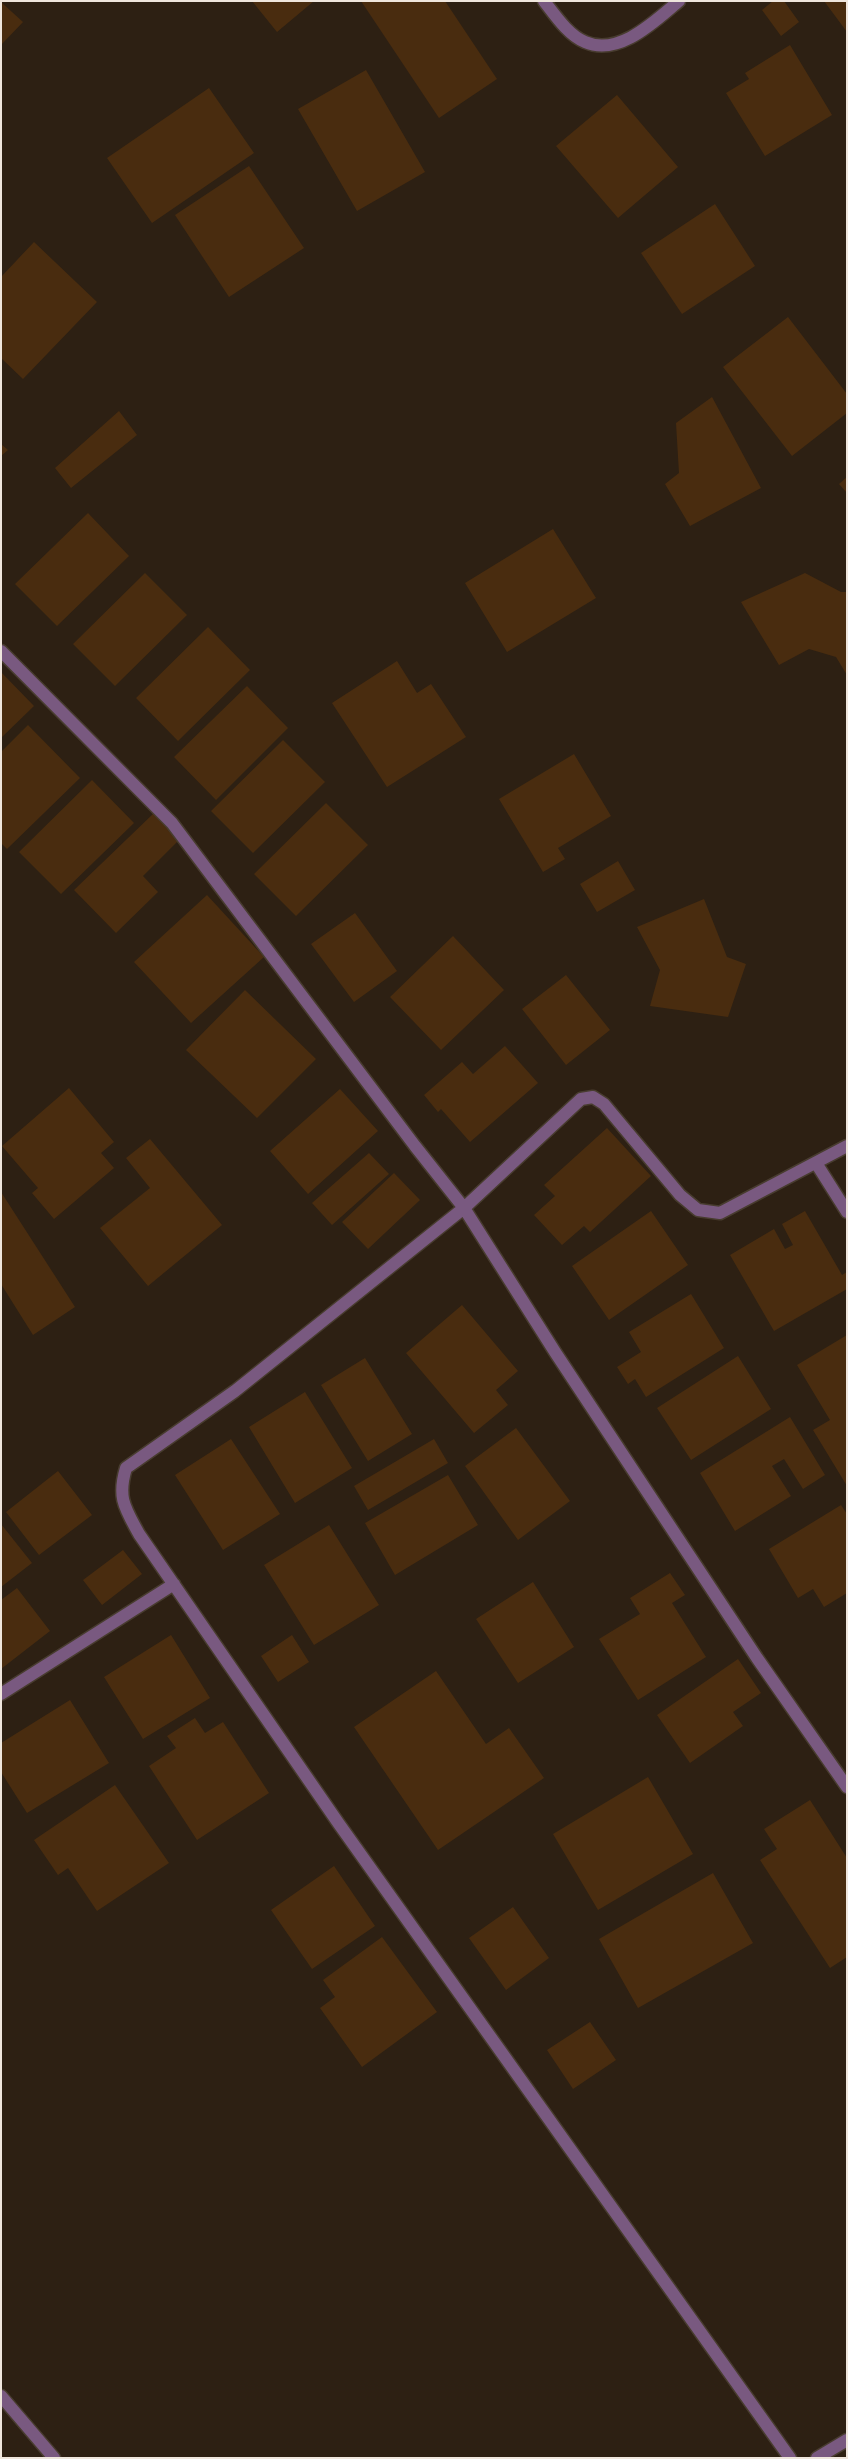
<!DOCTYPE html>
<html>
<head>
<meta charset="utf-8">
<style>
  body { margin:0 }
  #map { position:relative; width:848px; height:2459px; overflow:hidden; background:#2d2013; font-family:"Open Sans",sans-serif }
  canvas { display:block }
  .frame { position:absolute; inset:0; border:2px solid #efe6dd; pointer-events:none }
</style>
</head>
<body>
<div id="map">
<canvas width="848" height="2459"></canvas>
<div class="frame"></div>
</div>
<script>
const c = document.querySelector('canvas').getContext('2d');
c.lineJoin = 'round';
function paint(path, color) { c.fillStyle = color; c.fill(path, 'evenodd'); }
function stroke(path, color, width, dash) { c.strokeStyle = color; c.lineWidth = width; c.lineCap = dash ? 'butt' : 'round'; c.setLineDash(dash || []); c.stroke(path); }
const building = new Path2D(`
  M252,1H314L277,32Z
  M361,1H445L497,79L439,118Z
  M773,1H784L799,22L781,36L762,10Z
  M824,1H847V32Z
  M1,2L23,22L1,45Z
  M790,45L832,115L765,156L726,93L749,79L745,73Z
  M366,70L425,172L357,211L298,109Z
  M209,88L254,153L152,223L107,158Z
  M617,95L678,167L618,218L556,146Z
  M249,166L304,248L229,297L175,215Z
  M715,204L755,266L682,314L641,253Z
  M34,242L97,302L23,379L1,358V277Z
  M788,317L847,394V413L792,456L723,367Z
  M712,397L761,488L690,526L665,484L679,473L676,423Z
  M119,411L137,435L71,488L55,468Z
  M1,444L8,450L1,456Z
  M847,477V493L839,484Z
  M88,513L129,556L57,626L15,584Z
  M553,529L596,598L507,652L465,583Z
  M145,573L187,615L115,686L73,644Z
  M805,573L841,592H847V675L836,657L809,649L779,665L741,602Z
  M208,627L250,670L178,741L136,698Z
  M397,661L417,693L431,684L466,737L387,787L332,703Z
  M1,672L34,706L1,738Z
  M247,686L288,728L216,800L174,757Z
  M28,725L80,778L7,849L1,843V752Z
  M283,740L325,782L253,853L211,811Z
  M574,754L611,816L558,848L565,859L543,872L499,799Z
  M92,780L134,823L61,894L19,852Z
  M326,803L368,845L296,916L254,874Z
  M154,813L180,839L143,876L158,892L116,933L74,890Z
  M618,861L635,890L597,912L580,884Z
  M207,895L264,957L191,1023L134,962Z
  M704,899L727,957L746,964L728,1017L650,1006L660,970L637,927Z
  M355,913L397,971L354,1002L311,944Z
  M453,936L504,990L441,1050L390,997Z
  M566,975L610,1030L566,1065L522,1009Z
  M245,990L316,1059L257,1118L186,1050Z
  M505,1046L538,1083L470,1142L441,1109L438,1112L424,1095L462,1062L473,1074Z
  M69,1088L114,1142L101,1153L114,1168L54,1219L32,1193L38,1188L2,1146Z
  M340,1089L378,1131L308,1194L270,1151Z
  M607,1128L651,1176L590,1232L584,1226L562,1245L534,1215L555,1196L544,1185Z
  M150,1139L222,1225L148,1286L100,1228L150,1188L126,1158Z
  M369,1153L389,1174L332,1225L312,1203Z
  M394,1173L420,1200L368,1249L342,1222Z
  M1,1192L75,1307L33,1335L1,1284Z
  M651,1211L688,1265L609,1320L572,1266Z
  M805,1211L842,1275L847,1272V1289L774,1331L730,1255L774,1229L785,1249L793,1245L782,1224Z
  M691,1294L724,1348L646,1397L635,1379L628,1384L617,1367L641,1352L629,1332Z
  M462,1305L518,1371L496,1390L508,1405L474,1433L406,1353Z
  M847,1335V1486L813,1430L830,1420L797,1365Z
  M738,1356L771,1409L691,1460L657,1408Z
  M365,1358L412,1434L368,1461L321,1385Z
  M305,1392L352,1468L295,1503L249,1427Z
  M790,1417L825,1475L803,1489L784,1459L772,1466L791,1496L735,1531L700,1473Z
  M516,1428L570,1501L518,1540L465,1466Z
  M231,1439L280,1514L223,1550L175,1475Z
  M434,1439L448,1463L368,1510L354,1486Z
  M58,1471L92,1515L39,1555L6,1512Z
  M448,1475L478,1525L395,1575L365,1523Z
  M841,1505L847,1514V1593L824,1607L813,1589L798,1598L769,1549Z
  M1,1524L32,1563L1,1587Z
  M329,1525L379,1605L314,1645L264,1565Z
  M123,1550L142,1574L102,1605L83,1580Z
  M670,1573L685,1595L672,1603L706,1657L638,1700L599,1639L640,1614L630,1598Z
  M533,1582L574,1647L518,1683L476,1619Z
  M17,1588L50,1631L1,1669V1600Z
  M171,1635L210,1698L143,1739L104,1677Z
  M292,1635L309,1662L278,1682L261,1656Z
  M738,1659L761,1693L733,1712L743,1726L690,1763L657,1715Z
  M436,1671L486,1744L509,1728L544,1778L438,1850L354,1727Z
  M70,1700L109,1763L27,1813L1,1772V1743Z
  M195,1718L205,1733L223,1722L269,1793L197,1840L149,1766L176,1748L167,1736Z
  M648,1777L693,1854L598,1910L553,1834Z
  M115,1785L169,1863L97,1911L68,1868L58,1875L34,1840Z
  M810,1800L847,1858V1957L830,1968L760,1860L777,1849L764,1829Z
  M334,1866L375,1926L312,1969L271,1910Z
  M713,1873L753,1943L638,2008L599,1939Z
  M513,1907L549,1958L506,1990L469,1938Z
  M382,1937L437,2012L362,2067L320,2008L335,1997L323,1980Z
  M590,2022L616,2060L573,2089L547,2050Z`);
const street = new Path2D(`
  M544,1C555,15 568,35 585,42C619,57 655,21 679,1
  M1,651L172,823L415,1146L464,1208L555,1352L757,1658L847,1787
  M816,1163L847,1212
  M1,1694L174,1584
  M1,2396L54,2458
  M790,2458L339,1824L139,1534C125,1508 117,1498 126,1468L235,1391L464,1208L581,1099L593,1097L604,1104L680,1195L698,1210L720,1213L847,1146
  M817,2458L847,2440`);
paint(building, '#492c0f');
stroke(street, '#483c2f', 15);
stroke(street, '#795980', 12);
</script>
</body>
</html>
